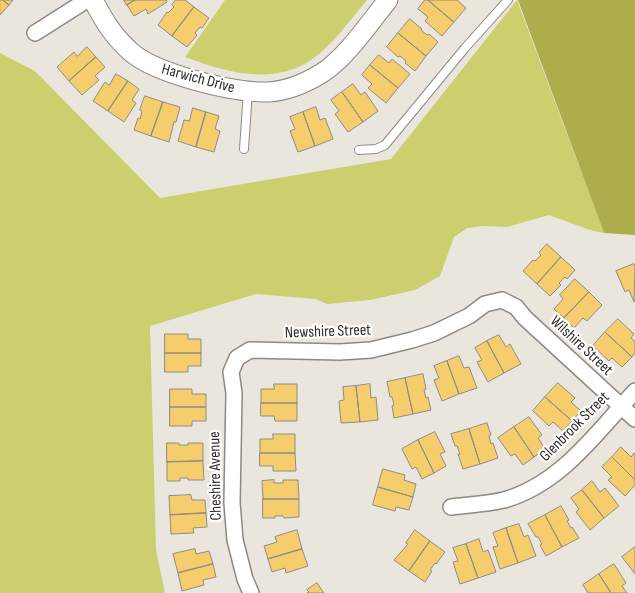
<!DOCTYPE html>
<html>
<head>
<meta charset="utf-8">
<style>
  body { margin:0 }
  canvas { display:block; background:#eae6de }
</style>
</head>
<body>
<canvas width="635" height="593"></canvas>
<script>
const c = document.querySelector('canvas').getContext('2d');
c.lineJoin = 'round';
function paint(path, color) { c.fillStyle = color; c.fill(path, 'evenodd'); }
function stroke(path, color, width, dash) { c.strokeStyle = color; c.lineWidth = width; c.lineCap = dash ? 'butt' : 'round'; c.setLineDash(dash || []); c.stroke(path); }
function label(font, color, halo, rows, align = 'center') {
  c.font = font + ' "Sofia Sans Condensed",sans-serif'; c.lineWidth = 4.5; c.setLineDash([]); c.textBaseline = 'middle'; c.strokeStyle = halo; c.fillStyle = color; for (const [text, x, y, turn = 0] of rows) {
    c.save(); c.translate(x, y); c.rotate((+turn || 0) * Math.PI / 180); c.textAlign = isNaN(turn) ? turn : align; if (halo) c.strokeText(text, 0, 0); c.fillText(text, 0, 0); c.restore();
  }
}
const green = new Path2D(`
  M225,0H367C350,20 333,45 311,60C271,86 225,72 185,57Z
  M517,0L604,233L590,230L549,215L507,227L483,226L467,228L454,237L440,276L415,290L370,300L327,304L315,299L256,294L150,326L156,550L165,593H0V53L35,71L160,198L391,159Z`);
const forest = new Path2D(`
  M518,0H635V235L604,233Z`);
const building = new Path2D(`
  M0,0H3L9,5L0,15Z
  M3,0H13L9,5Z
  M124,0H135L127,5Z
  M135,0H166L167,2L148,14L146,9L134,16L127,5Z
  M176,0H185L194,7L172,36L158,25L167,12L168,13L174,7L172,5Z
  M425,0H428L454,22L442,36L425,21L428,17L418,9Z
  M428,0H457L466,8L454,22Z
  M194,7L209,18L202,28L200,27L195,33L197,35L187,47L172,36Z
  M410,19L422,29L421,30L427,35L429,34L438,42L426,56L398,33Z
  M398,33L426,56L415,71L405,63L406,61L400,56L398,57L387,47Z
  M87,47L96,57L69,81L57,67L74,52L77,56Z
  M379,55L389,63L392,59L410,74L398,88L370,65Z
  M96,57L105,67L95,76L99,80L82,95L69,81Z
  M370,65L398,88L386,103L368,88L372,84L362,75Z
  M116,74L128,81L108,111L93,101L105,82L109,85Z
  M128,81L139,89L132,100L136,103L124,122L108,111Z
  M353,84L361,95L365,92L378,111L363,122L342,92Z
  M342,92L363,122L348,132L335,114L339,111L331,100Z
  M145,96L163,102L151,136L134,130L138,118L140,119L142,111L140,110Z
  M163,102L180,107L176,122H174L169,142L151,136Z
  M316,107L320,120L325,118L333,139L315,146L303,112Z
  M193,108L206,112L196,147L178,141L184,120L189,121Z
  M206,112L219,116L215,129L220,131L214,152L196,147Z
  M303,112L315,146L298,152L290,131L295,129L290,117Z
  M547,244L561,257L537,284L523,271L533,260L535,261L541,255L539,253Z
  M561,257L575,270L567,279L565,277L559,283L561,285L550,296L537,284Z
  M634,264L635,267L634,302L629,290L625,292L616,271Z
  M575,279L589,292L564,318L554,309L563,299L560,295Z
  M589,292L602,305L587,321L583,318L574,328L564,318Z
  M618,319L634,334L631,338L635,341V353L632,357L605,332Z
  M605,332L632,357L622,367L612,358L609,361L593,346Z
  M165,334H188V339H201V353H165Z
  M499,335L506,347L510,344L521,364L504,373L487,341Z
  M487,341L504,373L488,382L477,362L482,360L475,348Z
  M165,353H201V366H188V372H165Z
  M459,356L464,368L469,367L477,388L459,394L447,361Z
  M447,361L459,394L442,401L434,380L439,378L434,366Z
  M423,374L426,389L424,390L426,398L428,397L431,410L413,414L405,378Z
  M405,378L413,414L394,418L392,406L394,405L392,397H390L387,382Z
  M558,383L575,398L571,402L581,411L572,421L545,397Z
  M274,384H297V403H261V389H274Z
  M370,384L371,398L376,397L378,420L360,422L356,386Z
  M356,386L360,422L341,423L339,401L344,400L343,387Z
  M170,389H192V394H206V407H170Z
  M545,397L572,421L563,431L553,422L549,426L533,411Z
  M261,403H297V421H275L274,416H261Z
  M170,407H206V421H192V426H170Z
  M529,417L542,435L538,438L545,449L534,457L514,427Z
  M487,423L491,435L489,436L491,444L493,443L498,458L480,464L469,429Z
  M514,427L534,457L523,465L515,454L511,456L498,438Z
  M469,429L480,464L463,469L458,454H460L457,446H455L451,434Z
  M435,432L445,452L440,454L446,466L434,473L418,440Z
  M273,434H295V453H260V439H273Z
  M418,440L434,473L422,479L416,467L412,469L402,449Z
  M167,443H179V445H188V443H203V461L167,462Z
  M621,447L631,457L634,453L635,454V480L612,457Z
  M260,453H295L296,471H273V466H260Z
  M612,457L635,480V485L625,496L608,480L612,477L602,467Z
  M203,461L204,480H188V478H180V481H167V462Z
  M383,469L405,475L404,480L416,484L413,497L378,487Z
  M274,480V483H283V480H298L299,499H263L262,481Z
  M592,481L600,492L605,488L619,506L604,518L582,490Z
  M378,487L413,497L409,510L396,507L395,511L373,505Z
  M582,490L604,518L590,530L576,512L579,509L571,498Z
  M191,495L192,500H205L206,513L170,515L169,496Z
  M263,499H299V517L284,518L283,516H275V518H263Z
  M561,506L569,520L567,521L571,528L572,527L579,538L562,547L545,515Z
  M206,513L207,527L193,528L194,533L171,534L170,515Z
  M545,515L562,547L546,556L540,545L542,544L538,537H536L528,524Z
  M519,524L524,537L528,535L536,556L518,563L506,528Z
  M506,528L518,563L500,569L493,547L498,546L493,533Z
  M297,530L302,549L268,559L264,546L277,542L275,537Z
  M415,530L430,541L409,571L394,560L408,544L406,543Z
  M479,539L483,552L488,550L496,572L478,578L466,544Z
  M430,541L445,552L436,564L435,563L430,570L432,571L425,582L409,571Z
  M466,544L478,578L460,584L453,562L458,561L453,548Z
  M635,547V574L622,557Z
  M195,549L196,554L209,551L213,564L178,573L173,554Z
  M302,549L308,566L286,573L285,568L272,572L268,559Z
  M213,564L216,577L203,580L204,585L182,591L178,573Z
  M614,564L626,583L622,586L627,593H611L599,574Z
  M599,574L611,593H588L583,585Z
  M317,583L324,593H307L309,592L307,590Z`);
const service = new Path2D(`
  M244,149L248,91
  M359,150L376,149L385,145L465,48L508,0`);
const minor = new Path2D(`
  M35,33L87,0
  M451,507C468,505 487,504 504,500C561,484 597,432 635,391
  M251,593L245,579L235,540L232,503L234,393L231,372L237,358L250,350L340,352L371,350L412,340L434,333L469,316L485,304L502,300L516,307L525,318L635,419`);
const tertiary = new Path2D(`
  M93,0C105,22 112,35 131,52C156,74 234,93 268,92C286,91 306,83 322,73C346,58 370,22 388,0`);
const streetNames = [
  ["Harwich Drive",198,79,15],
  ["Newshire Street",328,332,-2],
  ["Wilshire Street",581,346,43],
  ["Glenbrook Street",575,427,-45],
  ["Cheshire Avenue",216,476,-91]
];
paint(green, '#cbcf6e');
paint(forest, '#abae4a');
paint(building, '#f5cd6d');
stroke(building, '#8f8c85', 1);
stroke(service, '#8d8a83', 10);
stroke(minor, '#8d8a83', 18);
stroke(tertiary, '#8d8a83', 21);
stroke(service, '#fff', 8);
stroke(minor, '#fff', 15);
stroke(tertiary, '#fff', 19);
label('16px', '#2e2d2a', '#fff', streetNames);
</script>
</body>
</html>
